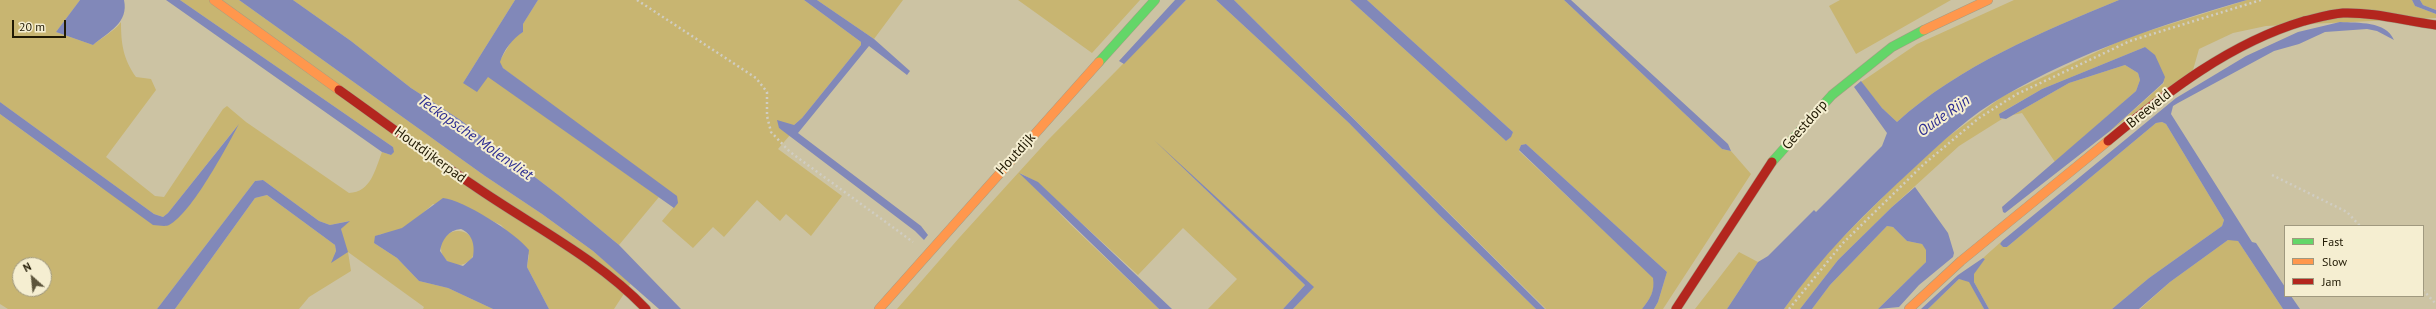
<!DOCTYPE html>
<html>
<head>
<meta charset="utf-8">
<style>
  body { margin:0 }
  #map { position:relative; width:2436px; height:309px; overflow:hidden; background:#ccc3a3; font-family:"PT Sans",sans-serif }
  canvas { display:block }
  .legend { position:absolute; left:2284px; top:225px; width:140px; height:72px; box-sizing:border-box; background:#f5eed1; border:1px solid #a0997f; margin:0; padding:5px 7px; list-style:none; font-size:12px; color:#201903 }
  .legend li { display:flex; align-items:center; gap:8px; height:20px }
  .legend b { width:20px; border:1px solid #a0997f }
  .north { position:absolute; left:12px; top:257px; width:40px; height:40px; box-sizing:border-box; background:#f5eed1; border:1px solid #a0997f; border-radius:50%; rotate:333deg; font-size:11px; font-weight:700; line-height:16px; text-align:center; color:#201903 }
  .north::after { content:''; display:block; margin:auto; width:14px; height:18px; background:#5c543b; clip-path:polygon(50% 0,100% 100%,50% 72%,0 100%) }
  .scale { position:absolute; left:12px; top:20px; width:54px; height:18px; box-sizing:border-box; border:2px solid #201903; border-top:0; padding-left:5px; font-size:12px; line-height:14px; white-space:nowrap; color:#201903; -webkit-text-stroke:3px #f5eed1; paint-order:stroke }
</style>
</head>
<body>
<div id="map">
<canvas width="2436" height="309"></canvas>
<ul class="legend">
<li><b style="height:5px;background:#63d668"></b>Fast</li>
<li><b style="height:5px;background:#ff974d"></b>Slow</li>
<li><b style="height:5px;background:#b3261e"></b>Jam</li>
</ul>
<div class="north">N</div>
<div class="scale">20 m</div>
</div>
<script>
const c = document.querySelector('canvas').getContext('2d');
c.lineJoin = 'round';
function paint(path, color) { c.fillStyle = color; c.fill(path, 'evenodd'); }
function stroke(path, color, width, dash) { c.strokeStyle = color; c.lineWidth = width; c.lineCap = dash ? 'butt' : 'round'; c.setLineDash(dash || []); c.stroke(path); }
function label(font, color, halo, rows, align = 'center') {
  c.font = font + ' "PT Sans",sans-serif'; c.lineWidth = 4; c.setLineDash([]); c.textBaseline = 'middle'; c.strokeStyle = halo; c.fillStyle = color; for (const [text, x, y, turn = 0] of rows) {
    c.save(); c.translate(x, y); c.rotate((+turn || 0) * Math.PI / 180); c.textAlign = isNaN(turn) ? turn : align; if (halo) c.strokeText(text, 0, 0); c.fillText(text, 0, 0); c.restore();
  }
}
const green = new Path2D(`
  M0,0H80L56,32L93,45C100,39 117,29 121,22C121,43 123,59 136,77L151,79L156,90L106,157L155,196L164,197L223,109L227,106L246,122L349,193C371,192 375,170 382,152L391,155L393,147L180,0H239L485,176L542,214L593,251L631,283L614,309H549L527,267L529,255L501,225L488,219L433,204C417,218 403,234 380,234L374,243L397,258L419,281L448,288L493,309H423L424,307L348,252L351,271L309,297L299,309H175L255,198L267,195L335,245L336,251L331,262L342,239L341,229L349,221L330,225L319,221L263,180L255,181L157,309H8L0,304V114L99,186L167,225L238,125L168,213L163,217L154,214L0,102ZM20,265H44V289H20Z
  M293,0H515L463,83L488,76L659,197L619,245L561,197L459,119L411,88L351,41Z
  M538,0H804L861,42V45L802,118L794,125L779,128L790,135L778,149L842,196L811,236L786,214L780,221L757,200L724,237L713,227L693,248L662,221L677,203L503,68L499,62L514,37L523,32V24Z
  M817,0H903L874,39Z
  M1018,0H1140L1092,53Z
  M1186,0H1216L1349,123L1439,215L1536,309H1293L1313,287L1176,161L1305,285L1283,309H1208L1237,279L1183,228L1138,275L1038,183L1020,173L1070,224L1159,309H897L959,238L1049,139Z
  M1234,0H1350L1506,141L1513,132L1367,0H1564L1722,149L1731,151L1751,174L1663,309H1654L1658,302L1667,272L1526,144L1521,145L1519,151L1654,278C1655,291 1650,299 1642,309H1546Z
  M1840,0H1951L1856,54L1829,6Z
  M2014,0H2119C2042,32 1960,65 1897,122L1882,108L1861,82L1917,44Z
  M2247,0H2412L2415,6L2436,14V18L2266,26L2233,33L2199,49L2193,70L2110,131L2164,83L2145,47L2042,89L2002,112L2000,118L2002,119L1959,146L1892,207L1838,260L1800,309H1784L1804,281L1831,249L1894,186L1945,139L2003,96L2126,38Z
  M2420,0H2436V10L2423,5Z
  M2125,65L2138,73L2140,80L2136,91L2055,162L2022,113L2013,115L2069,83Z
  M2162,122L2166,124L2224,220L2222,226L2149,278L2112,309H1989L1974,282L1973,274L1985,259L1983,258L2002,241L2000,244L2003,247H2007L2156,123Z
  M1887,226L1893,227L1907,241L1922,244L1926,249V262L1878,309H1812L1830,285Z
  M441 248a17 17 0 1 1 34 0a17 17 0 1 1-34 0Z
  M2233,239L2238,241L2283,309H2140L2170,282L2228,240Z
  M1739,252L1758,262L1727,309H1695Z
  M1959,279L1969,281L1984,309H1928Z`);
const water = new Path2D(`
  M80,0H124C129,23 108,32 93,45L56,32Z
  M166,0H180L393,147L394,152L391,155L382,152Z
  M239,0H293L351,41L411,88L459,119L561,197L619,245L681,309H659L593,251L542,214L485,176Z
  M515,0H538L523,24V32C512,39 504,50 500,62L503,68L677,196L678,203L674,208L488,77L477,92L463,83Z
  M804,0H817L874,39L910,71L907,75L869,46L798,133L921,226L928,235L924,240L915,231L779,128L777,120L794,125L802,118L861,45V42Z
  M1175,0H1186L1124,64L1119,61Z
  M1216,0H1234L1545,309H1536L1439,215L1349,123Z
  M1350,0H1367L1513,132L1511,137L1506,141Z
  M1564,0H1571L1728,144L1731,151L1722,149Z
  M2119,0H2247C2163,24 2080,52 2004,96C1970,115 1942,142 1914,168C1867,211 1821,256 1784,309H1727L1758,262L1768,256L1814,210L1816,212L1882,146L1887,133L1854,87L1861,81L1882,108L1897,122C1960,65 2042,32 2119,0Z
  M2412,0H2420L2423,5L2436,10V14L2415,6Z
  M2340,22C2358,23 2386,21 2394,40L2377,31L2367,29L2325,32L2299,44L2274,51L2178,103L2173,106L2171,114L2252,242L2256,243L2285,287V296H2291L2300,309H2283L2238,241L2228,240L2170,282L2139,309H2112L2149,278L2222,226L2224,220L2166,124L2162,122L2156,123L2007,247H2003L2000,244L2002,241L2176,98L2246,56L2298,32Z
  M2145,47L2155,55L2165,77L2163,83L2110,131L2005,213L2003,212L2002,207L2136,91L2140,80L2138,73L2125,65L2069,83L2006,119L2000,118L1999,114L2042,89Z
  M0,102L154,214L163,217L168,213L239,124C226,148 192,213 169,225C165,227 158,225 153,225L0,114Z
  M1154,140L1314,287L1293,309H1283L1305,285Z
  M1526,144L1667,272L1658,302L1654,309H1642C1650,299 1655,291 1653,278L1519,150L1521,145Z
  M1019,173L1038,182L1172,309H1159Z
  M263,180L319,221L330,225L350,221L341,229L348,252L331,263L336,251L335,245L267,195L255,198L175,309H157L255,181Z
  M1915,187L1948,233L1954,253L1953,257L1919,285L1899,307L1878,309L1926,262V250L1922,244L1907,241L1893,227L1887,226L1830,285L1812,309H1800L1838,260L1892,207Z
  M443,198C463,200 516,233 529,250L527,267L549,309H493L448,288L419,281L397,258L374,243L375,236L402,228ZM461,229C473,234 475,246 473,257L463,266L447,261L440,251C442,240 448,230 461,229Z
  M1983,258L1985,259L1974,274V282L1989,309H1984L1969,282L1959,279L1928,309H1921L1958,275Z`);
const path = new Path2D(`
  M637,0L756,78L767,92V116L771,132L790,152L913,242
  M2272,175L2347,212L2360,226
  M2423,290L2436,304
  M1789,309L1842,244L1924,164L1979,118L2017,94L2130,41L2261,0`);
const fast = new Path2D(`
  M1099,62L1155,0
  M1772,162L1832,95L1892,47L1924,30`);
const slow = new Path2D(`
  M214,0L339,90
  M1924,30L1988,0
  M879,309L1099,62
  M1909,309L1961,261L2108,141`);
const jam = new Path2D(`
  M339,90C384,122 428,155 473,185C532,226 596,257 646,309
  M2108,141C2167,92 2230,43 2304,21C2317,18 2329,14 2343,13C2374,12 2405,21 2436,25
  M1676,309L1772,162`);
const streetNames = [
  ["Breeveld",2149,109,-39],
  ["Geestdorp",1805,125,-49],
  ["Houtdijk",1016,154,-48],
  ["Houtdijkerpad",430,155,36]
];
const waterNames = [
  ["Oude Rijn",1944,116,-35],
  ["Teckopsche Molenvliet",475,138,35]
];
paint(green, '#c8b571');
paint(water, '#8188b9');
stroke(fast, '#a49d84', 10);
stroke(slow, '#a49d84', 10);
stroke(jam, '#a49d84', 10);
stroke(path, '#d0cdc2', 2.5, [2, 3]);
stroke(fast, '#63d668', 9);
stroke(slow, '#ff974d', 9);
stroke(jam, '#b3261e', 9);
label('14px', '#201903', '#f5eed1', streetNames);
label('italic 15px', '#2c2d92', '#f5eed1', waterNames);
</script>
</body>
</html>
